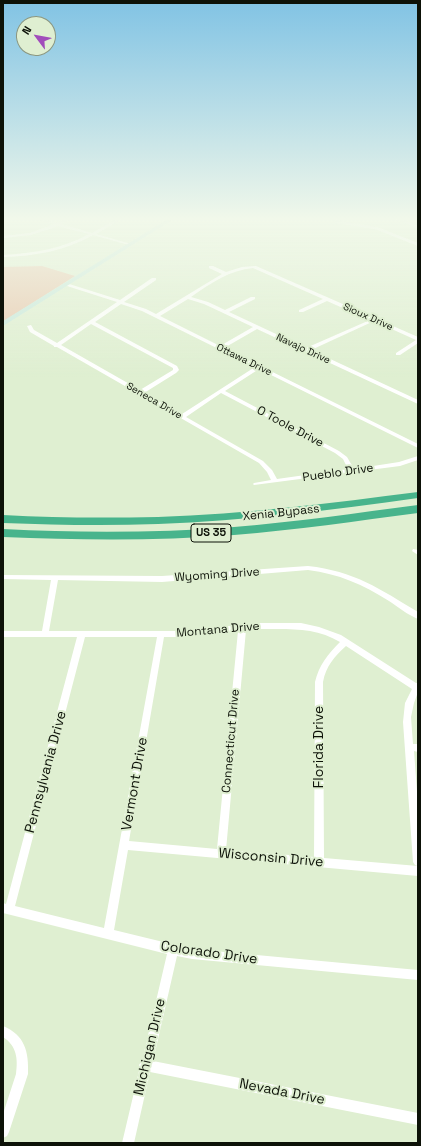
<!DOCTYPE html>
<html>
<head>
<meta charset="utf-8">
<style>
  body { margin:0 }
  #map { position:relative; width:421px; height:1146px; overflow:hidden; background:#dfefd1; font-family:"Space Grotesk",sans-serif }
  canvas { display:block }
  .frame { position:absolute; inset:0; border:4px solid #0d1208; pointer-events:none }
  .north { position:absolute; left:16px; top:16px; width:40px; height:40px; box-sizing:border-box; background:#dfefd1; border:1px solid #8b9781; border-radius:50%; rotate:302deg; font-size:11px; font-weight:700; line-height:16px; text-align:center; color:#0d1208 }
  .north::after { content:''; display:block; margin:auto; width:14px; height:18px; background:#a14dbb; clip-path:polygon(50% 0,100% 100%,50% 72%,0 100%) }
</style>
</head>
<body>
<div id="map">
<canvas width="421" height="1146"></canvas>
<div class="frame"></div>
<div class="north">N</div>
</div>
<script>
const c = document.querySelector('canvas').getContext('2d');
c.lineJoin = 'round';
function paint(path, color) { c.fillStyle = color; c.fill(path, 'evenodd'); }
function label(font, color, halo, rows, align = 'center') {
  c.font = font + ' "Space Grotesk",sans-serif'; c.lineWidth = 4; c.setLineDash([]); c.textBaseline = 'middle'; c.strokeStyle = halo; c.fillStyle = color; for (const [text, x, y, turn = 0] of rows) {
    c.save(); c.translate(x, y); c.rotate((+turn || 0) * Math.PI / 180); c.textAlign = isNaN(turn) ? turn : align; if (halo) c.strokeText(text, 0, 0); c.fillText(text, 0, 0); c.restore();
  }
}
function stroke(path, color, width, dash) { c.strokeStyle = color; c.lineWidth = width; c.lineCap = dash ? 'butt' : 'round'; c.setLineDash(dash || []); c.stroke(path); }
const green = new Path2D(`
  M42,266L75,276L3,322V267Z`);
const minor = new Path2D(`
  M13,217H22L3,220V218Z
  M29,217H34L57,223L70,217H74L73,218L61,224L92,233L120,217H124L123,218L96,234L131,244L129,245L93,235C65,251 35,256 3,257V255C34,253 62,249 89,234L58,226L31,235L3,238V236L30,233L54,224Z
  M338,217H342L340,221L377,227L418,243V246L375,229L336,223L335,222Z
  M390,217H395L418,226V228Z
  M209,266H213L226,272L242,267L256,266L418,337V343L400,355H396V353L416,340L374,321L311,350L418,400V404L257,329L224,348L418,444V448L416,447L259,369L225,391L339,451L347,457L354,469L399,462L418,456V460L400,466L254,485L253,484L254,483L271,480L267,472L259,463L57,347H54V346L30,332L27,326L31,325L34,330L57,343L117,302L64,285V283H66L120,300L152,278H156V280L124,302L146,309L156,314L222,274L209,268ZM253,268L323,299L299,310V312H303L327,301L370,320L306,348L229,312L255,299V297H251L225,310L208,302L191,297C211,283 230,270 253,268ZM188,299L204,304L253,327L220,346L160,316ZM121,304L142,311L255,367L182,414L144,393L176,373L179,370L177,366L95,322ZM91,324L173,368V370L140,390L61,345ZM221,393L335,453L343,459L348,469L277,479L272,470L263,461L186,417Z
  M413,549L418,550V555L412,551Z
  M308,566C354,571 380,589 418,612V619C408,615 398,607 389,601C362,584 339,574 308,570L162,582L58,580L49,631H180L261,623H301L319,627L341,635L416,683H418V692L414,703L411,717L413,744H418V752L414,751L418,805V876L128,850L114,930L192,949L418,970V980L192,959L177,956L153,1061L418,1113V1125L150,1072L134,1143H122L140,1067L139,1065L142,1061L167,954L3,913V903L6,904L77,637H3V631H42L51,580L3,579V575L162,576ZM261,629C288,629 316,627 340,642C328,654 319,665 315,682L314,857L226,850L246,630ZM238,631L217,849L129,841L164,637H180ZM85,637H157L104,928L15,906ZM346,646L412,689L405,703L403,722L413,862L415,865L418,866L324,858L323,682C326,666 334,657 346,646Z
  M3,1026C25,1035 29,1052 28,1074L9,1132L7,1136L3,1138V1114L16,1074C18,1059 17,1046 3,1037Z`);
const secondary = new Path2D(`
  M171,217H177L3,326V321Z`);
const motorway = new Path2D(`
  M418,492V498C332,510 245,521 158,524C106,526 55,525 3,523V515C55,518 106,518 158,517C245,514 332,503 418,492Z
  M418,505V513C357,521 296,530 234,535C157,541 80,540 3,537V529C80,533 157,533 234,527C295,522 357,513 418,505Z`);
const farStreetnames = [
  ["Sioux Drive",368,317,24],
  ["Navajo Drive",303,349,25],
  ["Ottawa Drive",244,360,26],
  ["Seneca Drive",154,401,30]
];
const shields = [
  [211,533,40]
];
const shieldNames = [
  ["US 35",211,533]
];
const streetNames = [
  ["O Toole Drive",290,427,28],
  ["Pueblo Drive",338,473,-8],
  ["Xenia Bypass",281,513,-6],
  ["Wyoming Drive",217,575,-4],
  ["Montana Drive",218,630,-5],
  ["Connecticut Drive",231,741,-85]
];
const nearStreetnames = [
  ["Florida Drive",319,747,-90],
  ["Pennsylvania Drive",46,772,-75],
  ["Vermont Drive",135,784,-80],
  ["Wisconsin Drive",271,858,5],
  ["Colorado Drive",209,953,8],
  ["Michigan Drive",150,1047,-77],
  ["Nevada Drive",282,1092,11]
];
paint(green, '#e8c8ae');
paint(minor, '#fff');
paint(secondary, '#c8e8dc');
paint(motorway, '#48b48c');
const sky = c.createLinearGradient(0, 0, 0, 377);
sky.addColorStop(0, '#81c3e4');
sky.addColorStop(0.58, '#f1f8ea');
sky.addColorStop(1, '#f1f8ea00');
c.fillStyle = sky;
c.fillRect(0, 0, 421, 377);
label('10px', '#0d1208', '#dfefd1', farStreetnames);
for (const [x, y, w] of shields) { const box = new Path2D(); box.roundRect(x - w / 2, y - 9, w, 18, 3); c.fillStyle = '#dfefd1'; c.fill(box); stroke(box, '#0d1208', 1); }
label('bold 11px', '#0d1208', null, shieldNames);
label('12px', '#0d1208', '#dfefd1', streetNames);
label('14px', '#0d1208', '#dfefd1', nearStreetnames);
</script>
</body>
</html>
